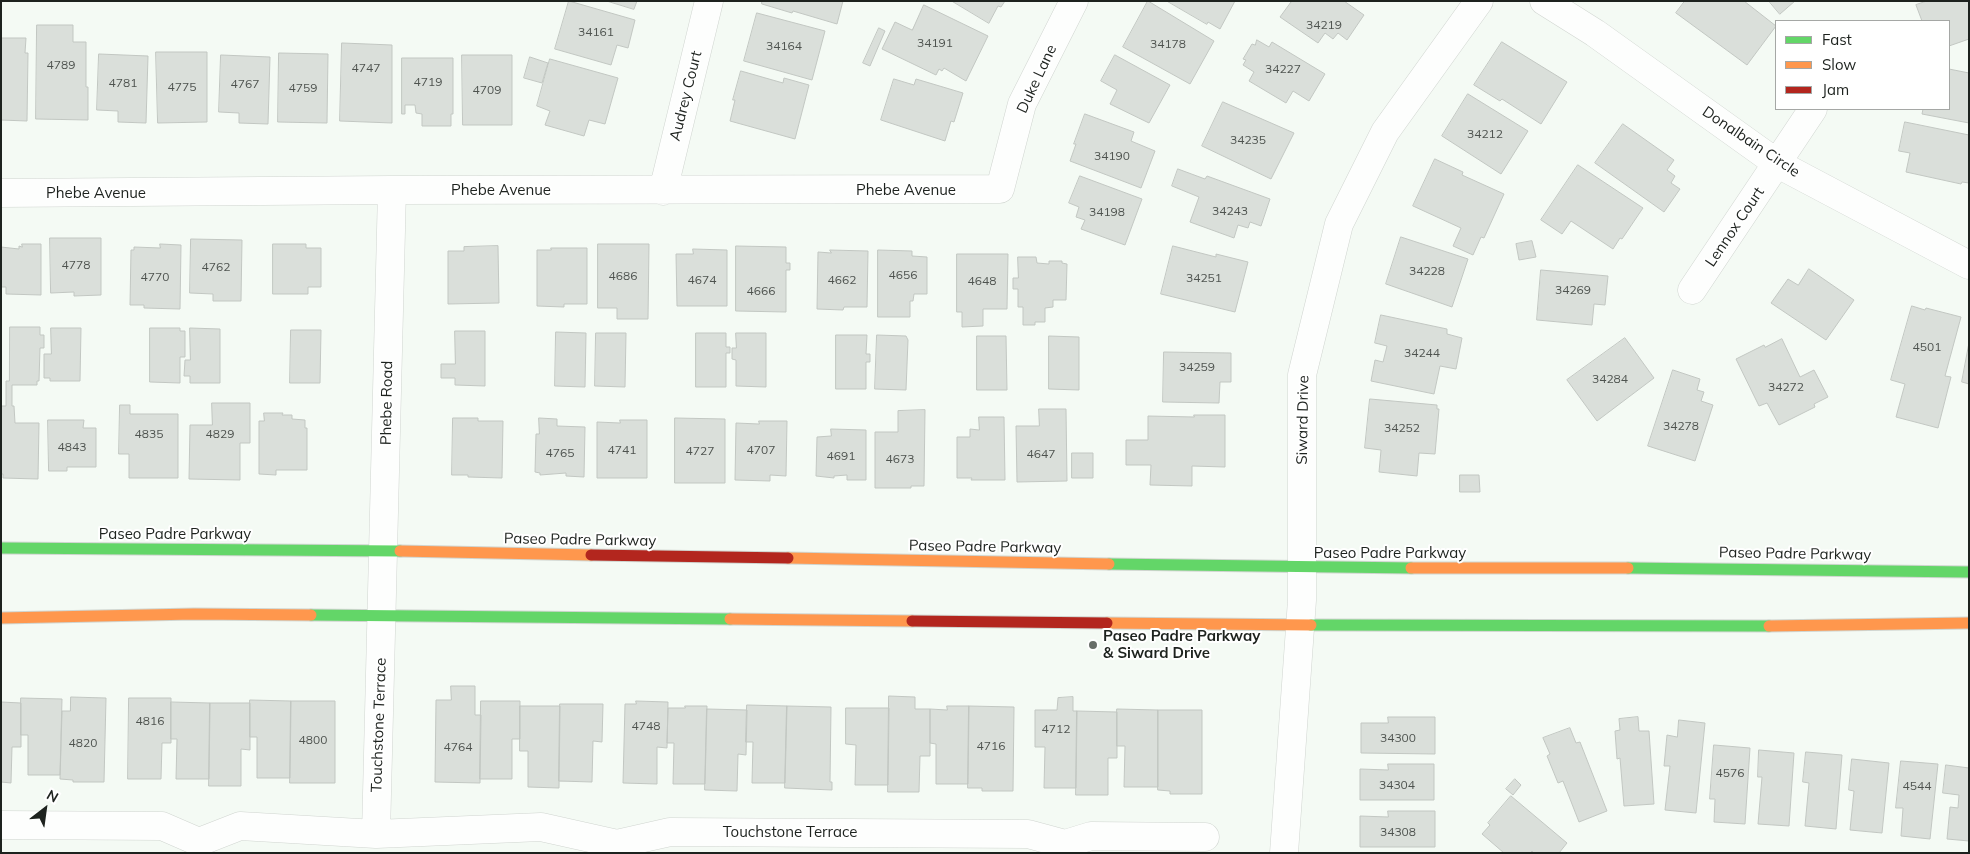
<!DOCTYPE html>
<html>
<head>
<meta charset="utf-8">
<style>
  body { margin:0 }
  #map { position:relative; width:1970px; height:854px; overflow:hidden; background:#f4faf4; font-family:Mulish,sans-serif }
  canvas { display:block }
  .frame { position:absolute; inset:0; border:2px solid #1d221e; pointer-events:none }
  .legend { position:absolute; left:1775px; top:20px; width:175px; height:90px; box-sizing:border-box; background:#fff; border:1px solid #a5a7a5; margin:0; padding:6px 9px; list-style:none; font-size:15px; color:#1d221e }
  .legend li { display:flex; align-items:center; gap:10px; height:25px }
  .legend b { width:25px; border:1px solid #a5a7a5 }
  .north { position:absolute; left:20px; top:784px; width:50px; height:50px; -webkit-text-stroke:4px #fff; paint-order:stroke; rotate:30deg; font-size:14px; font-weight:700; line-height:20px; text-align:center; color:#1d221e }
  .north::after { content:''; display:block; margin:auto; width:18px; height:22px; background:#1d221e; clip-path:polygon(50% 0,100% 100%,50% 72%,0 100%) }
</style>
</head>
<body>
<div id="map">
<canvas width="1970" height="854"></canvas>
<div class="frame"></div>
<ul class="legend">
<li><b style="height:6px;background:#63d668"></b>Fast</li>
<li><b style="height:6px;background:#ff974d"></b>Slow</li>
<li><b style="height:6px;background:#b3261e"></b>Jam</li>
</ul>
<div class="north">N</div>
</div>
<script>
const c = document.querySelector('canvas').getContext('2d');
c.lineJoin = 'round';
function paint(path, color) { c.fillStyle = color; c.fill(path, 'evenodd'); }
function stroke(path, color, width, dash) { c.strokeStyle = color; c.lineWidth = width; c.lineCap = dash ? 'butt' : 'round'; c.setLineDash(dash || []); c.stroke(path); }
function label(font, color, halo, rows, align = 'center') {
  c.font = font + ' Mulish,sans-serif'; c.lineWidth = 4; c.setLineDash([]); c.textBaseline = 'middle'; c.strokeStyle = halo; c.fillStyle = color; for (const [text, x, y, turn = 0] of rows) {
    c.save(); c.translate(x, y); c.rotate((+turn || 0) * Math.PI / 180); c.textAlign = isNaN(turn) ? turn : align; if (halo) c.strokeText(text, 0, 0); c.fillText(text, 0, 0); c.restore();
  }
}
const building = new Path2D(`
  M569,1L635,20L628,48L617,45L611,65L555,49Z
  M607,1H637L634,9Z
  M762,1H843L837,24L793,11L792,13L762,4Z
  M952,1H1005L1001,7L998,6L989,23Z
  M1148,1L1214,41L1190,84L1123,47Z
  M1167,1H1235L1220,29L1208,22L1207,24Z
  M1289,1H1344L1364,15L1347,40L1338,33L1333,39L1325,33L1318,43L1280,17L1291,2Z
  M1685,1H1744L1776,26L1747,65L1676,13Z
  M1769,1H1795L1780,14Z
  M1927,1H1969V39L1949,46V21H1922L1916,5Z
  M924,5L988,36L966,81L944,68L942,71L939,69L936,75L882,49L895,22L912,30Z
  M757,13L825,31L812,80L744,61Z
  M37,25H73V42H86V87H88V120L36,119Z
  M879,28L885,31L870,66L863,63Z
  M1,38H26L25,53H28L27,121L1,120Z
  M1257,40L1269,47L1272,42L1325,74L1309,101L1293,91L1286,103L1249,81L1254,72L1243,65L1246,60L1243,59L1252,44L1255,45Z
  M1502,42L1567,82L1541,124L1502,99L1500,101L1474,85Z
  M342,43L392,45V123L340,121Z
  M156,52H207V122L158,123Z
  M279,53L328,54L327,123L278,122Z
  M99,54L148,56L146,123L118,122V111L97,110Z
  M221,55L270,57L268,124L239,123V113L219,112Z
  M462,55H512V125H463Z
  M1115,55L1170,85L1149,123L1110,104L1117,90L1101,81Z
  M530,57L548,63L542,83L524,78Z
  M402,58H453V114H451V126H422V114L416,113L415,105H405V114H402Z
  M550,59L618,78L605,124L589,120L584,136L545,125L550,111L537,106Z
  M1949,69L1969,73V123L1922,114L1923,109H1949Z
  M741,71L783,83L784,78L809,85L795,139L730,121L735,100H733Z
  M894,79L914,85L916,79L963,93L954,122L951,121L945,141L881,120Z
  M1468,94L1528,131L1501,174L1442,136Z
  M1223,102L1294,133L1271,179L1202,146Z
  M1085,114L1134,132L1131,141L1155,151L1141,188L1070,161L1076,144H1074Z
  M1905,122L1969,135V183L1962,182L1961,184L1906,172L1910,153L1899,151Z
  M1623,124L1674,160L1667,170L1675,176L1671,183L1680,189L1664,212L1595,163Z
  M1435,159L1463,172L1462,175L1504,194L1484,238L1481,237L1473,255L1453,246L1461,228L1413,206Z
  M1578,165L1643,208L1622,239L1620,238L1613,249L1571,221L1562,234L1541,220Z
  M1178,169L1205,179L1207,176L1270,199L1261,226L1250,222L1248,228L1238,225L1234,238L1190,222L1199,197L1172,186Z
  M1080,176L1142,199L1125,245L1081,229L1085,220L1076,217L1079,207L1069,203Z
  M1401,237L1468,259L1452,307L1386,284Z
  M50,238H101V295L74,296V292L51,293Z
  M191,239L242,240L241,301H213V294L190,293Z
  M1532,241L1536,257L1519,260L1516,244Z
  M22,244H41V295L6,294V287H1V247L19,249V246L22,247Z
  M160,244L181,245L180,309L144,308V305H130L131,250H134V247L160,248Z
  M273,244H306V248H321V287H308V294H273Z
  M598,244H649L648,319H617V308H598Z
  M498,246L499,303L448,304V251H464V247Z
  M736,246L786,247V263H790V270H786V312L736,311Z
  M1173,246L1216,257V254L1248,262L1235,312L1161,294Z
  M551,248H587V304H564V307L537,306V250H551Z
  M693,249L727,250V306H677L676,254H693Z
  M830,250L868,251L867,307H844L843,310L817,309L818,252L831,253Z
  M878,250L912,251V256L927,257V294H914L913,301H910V317H878Z
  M957,254H1008L1007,309H983V326L962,327V312H957Z
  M1018,257H1036L1037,263L1049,264V261H1062V263L1067,264L1066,300H1053V307L1045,308V322H1035V325H1023V307H1018V289H1013V278H1018Z
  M1809,269L1854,300L1826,340L1771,303L1788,279L1798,285Z
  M1541,270L1608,276L1605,305L1594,304L1592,325L1537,320Z
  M1912,306L1925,310L1926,308L1961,317L1945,376L1951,377L1938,428L1896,417L1905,384L1891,380Z
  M1381,315L1447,329V334L1462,338L1456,369L1440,366L1434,394L1371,381L1375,360L1383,362L1387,346L1375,343Z
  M10,327H40V335H44V348H40L39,381H37V385H12V406H14L15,423H39L38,479L3,478V474H1V406H6V381H9Z
  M51,328H81L80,381H50V378H44V354H51Z
  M150,328H180V331H185V357H180V383L150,382Z
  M190,328L220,329V383H190V376H184L185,360H190Z
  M291,330H321L320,383H290Z
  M455,331H485V386L455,385V378H441V364H455Z
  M556,332L586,333L585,387L555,386Z
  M596,333H626L625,387L595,386Z
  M696,333H726V347H730V353H726V387H696Z
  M736,333H766V387L736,386V360L732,359V348H736Z
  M836,335H867L866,354H870V362H866V389H836Z
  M877,335L906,336L908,340L906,390L875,389Z
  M977,336H1006L1007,390H977Z
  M1049,336L1079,337V390L1049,389Z
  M1625,338L1654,378L1597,421L1567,380Z
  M1782,339L1800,377L1814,370L1828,397L1814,404L1815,407L1779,425L1767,403L1759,406L1736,359L1764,345L1765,347Z
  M1969,343V384L1962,382Z
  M1164,352L1231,353V382H1220L1219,403L1163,402Z
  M1673,370L1700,379L1697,390L1704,392L1701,401L1713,405L1695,461L1648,446Z
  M1370,399L1437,405V409H1439L1435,454L1419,453L1417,476L1379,472L1381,450L1365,448Z
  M212,403H250V443H240V480L189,479L190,425H212Z
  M120,405H130V414H178V478H129V454H119Z
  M1039,409H1066L1067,481L1017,482L1016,426H1039Z
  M925,410L924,486H911V488H875V432H898V411Z
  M264,413H283L282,415H292V419L305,420V428H307V470H276V475L259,474V421H264Z
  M1194,415H1225V467L1192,466V486L1150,485L1151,465H1126V440H1148V416L1194,417Z
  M979,417H1004L1005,480H971L972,478H957V437H970V429L979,430Z
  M453,418H478V421H503L502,478L468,477V475H452Z
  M539,418L557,419V426L585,427L584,477L566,476V473L540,475V473L535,472L536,434H539Z
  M675,418L725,419V483H675Z
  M48,420H84L83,428H96V467H67V471H49Z
  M620,420H647V478H597V422L620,423Z
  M759,421H787L786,476L770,475V481L735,480L736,423L759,424Z
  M831,429L866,430V480H847V475L834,476V478L816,476L817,437L831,436Z
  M1072,453H1093V478H1072Z
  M1460,475H1479L1480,492H1460Z
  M451,686H475V715H481L480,783L435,782L436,700H451Z
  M889,696L915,697V709H930V756H920L919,792H888Z
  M71,697L106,698L104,782H73V780L60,779L62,711H70Z
  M1073,697V711H1077L1076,788H1044L1045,747H1035V710H1057L1058,698Z
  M21,698L62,699L60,775H28V735H21Z
  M129,698H171V743H162L161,779H128Z
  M250,700L291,701L290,778H257V737H250Z
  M291,701H335V783H290Z
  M481,701H520V739H512V779H480Z
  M636,701L668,702L667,748L657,747V784L623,783L625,704H636Z
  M1,702L21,703V747H12L11,783L1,782Z
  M171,702L210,703L209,779H176L177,739H171Z
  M210,703H250V750L241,749V786H209Z
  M560,704H603L602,742L593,741L592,782L559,781Z
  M747,705L787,706L785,783H752L753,742H746Z
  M520,706H560L559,788L528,787V751H520Z
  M685,706H707L705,784H673L674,743H667L668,708H685Z
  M787,706L831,707L830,782H832V790L785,788Z
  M947,706H969L968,784H936V744L930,743V709L947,710Z
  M969,706L1014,707L1013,791H982V788H968Z
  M846,708H889L888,785H855L856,745L846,744Z
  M707,709L747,710L746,755L738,754L737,791L705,790Z
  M1117,709L1158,710V787H1124L1125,746H1117Z
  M1158,710H1202V794H1170V791L1158,790Z
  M1077,711L1117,712V758H1108V795H1076Z
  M1388,717H1435V754L1361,753V723H1388Z
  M1638,717L1639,731H1649L1654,804L1624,806L1620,758L1617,759L1615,731L1620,730L1619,719Z
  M1679,720L1705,723L1696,813L1665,810L1670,766H1664L1667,735L1677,737Z
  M1570,728L1576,743L1580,742L1607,811L1579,822L1563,781L1558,783L1547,756L1550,754L1543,738Z
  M1714,745L1750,748L1745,824L1714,822L1715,799H1710Z
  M1759,750L1794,753L1789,826L1758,824L1762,777H1758Z
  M1806,752L1842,755L1836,829L1805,826L1809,783L1803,782Z
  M1852,759L1889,763L1882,833L1850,830L1854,791L1849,790Z
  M1901,761L1938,764L1930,839L1901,836L1903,808H1896Z
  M1388,764H1434V800H1360V769L1388,770Z
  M1946,765L1969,768V841L1947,839L1950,807L1958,808L1959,795L1943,793Z
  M1515,779L1521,785L1513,795L1506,789Z
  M1511,796L1567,843L1559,853H1534L1532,851L1530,853H1504L1482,834L1490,825L1488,823Z
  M1388,811H1435V847H1360V816L1388,817Z`);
const street = new Path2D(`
  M1544,1L1595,33L1778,164L1969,265
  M663,191L709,1
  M1,193L392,190L1000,189L1022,104L1074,1
  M1692,290L1813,109
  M1,825L162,826L199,842L240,826L376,834L541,827L617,844L670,832L1028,834L1065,844L1091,836L1205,837
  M376,834L392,190
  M1284,853L1302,600V375L1339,224L1385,132L1479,1`);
const fast = new Path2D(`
  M1,548L400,551
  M1109,564L1411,568
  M1628,568L1969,572
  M311,615L730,619
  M1311,625L1769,626`);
const slow = new Path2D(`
  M400,551L591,555
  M788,558L1109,564
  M1411,568H1628
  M1,618L194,614L311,615
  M730,619L912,621
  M1107,623L1311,625
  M1769,626L1969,623`);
const jam = new Path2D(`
  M591,555L788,558
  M912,621L1107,623`);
const markers = [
  [1093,645,5,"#686e69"]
];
const numberNames = [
  ["34219",1324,25],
  ["34161",596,32],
  ["34191",935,43],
  ["34178",1168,44],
  ["34164",784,46],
  ["4789",61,65],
  ["4747",366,68],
  ["34227",1283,69],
  ["4719",428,82],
  ["4781",123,83],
  ["4767",245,84],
  ["4775",182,87],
  ["4759",303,88],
  ["4709",487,90],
  ["34212",1485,134],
  ["34235",1248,140],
  ["34190",1112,156],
  ["34243",1230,211],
  ["34198",1107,212],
  ["4778",76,265],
  ["4762",216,267],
  ["34228",1427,271],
  ["4656",903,275],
  ["4686",623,276],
  ["4770",155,277],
  ["34251",1204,278],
  ["4674",702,280],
  ["4662",842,280],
  ["4648",982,281],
  ["34269",1573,290],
  ["4666",761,291],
  ["4501",1927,347],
  ["34244",1422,353],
  ["34259",1197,367],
  ["34284",1610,379],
  ["34272",1786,387],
  ["34278",1681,426],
  ["34252",1402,428],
  ["4835",149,434],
  ["4829",220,434],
  ["4843",72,447],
  ["4741",622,450],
  ["4707",761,450],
  ["4727",700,451],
  ["4765",560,453],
  ["4647",1041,454],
  ["4691",841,456],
  ["4673",900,459],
  ["4816",150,721],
  ["4748",646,726],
  ["4712",1056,729],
  ["34300",1398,738],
  ["4800",313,740],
  ["4820",83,743],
  ["4716",991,746],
  ["4764",458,747],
  ["4576",1730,773],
  ["34304",1397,785],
  ["4544",1917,786],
  ["34308",1398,832]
];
const streetNames = [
  ["Duke Lane",1037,79,-65],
  ["Audrey Court",686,96,-76],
  ["Donalbain Circle",1751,142,34],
  ["Phebe Avenue",501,190],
  ["Phebe Avenue",906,190],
  ["Phebe Avenue",96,193],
  ["Lennox Court",1735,227,-56],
  ["Phebe Road",387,403,-89],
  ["Siward Drive",1303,420,-89],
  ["Paseo Padre Parkway",175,534],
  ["Paseo Padre Parkway",580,540,1],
  ["Paseo Padre Parkway",985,547,1],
  ["Paseo Padre Parkway",1390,553],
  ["Paseo Padre Parkway",1795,554,1],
  ["Touchstone Terrace",379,725,-88],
  ["Touchstone Terrace",790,832]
];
const poiNames = [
  ["Paseo Padre Parkway",1103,636],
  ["& Siward Drive",1103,653]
];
paint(building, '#dadfda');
stroke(building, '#c2c7c2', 1);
stroke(street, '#d0d5d0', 29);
stroke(fast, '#d0d5d0', 13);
stroke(slow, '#d0d5d0', 13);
stroke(jam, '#d0d5d0', 13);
stroke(street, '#fdfefd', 28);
stroke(fast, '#63d668', 11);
stroke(slow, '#ff974d', 11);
stroke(jam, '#b3261e', 11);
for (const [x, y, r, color] of markers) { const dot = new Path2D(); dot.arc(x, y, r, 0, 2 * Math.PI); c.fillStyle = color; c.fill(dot); stroke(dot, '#fff', 2); }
label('12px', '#4e534f', null, numberNames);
label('15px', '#1d221e', '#fff', streetNames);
label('bold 15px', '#1d221e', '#fff', poiNames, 'left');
</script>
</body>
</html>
